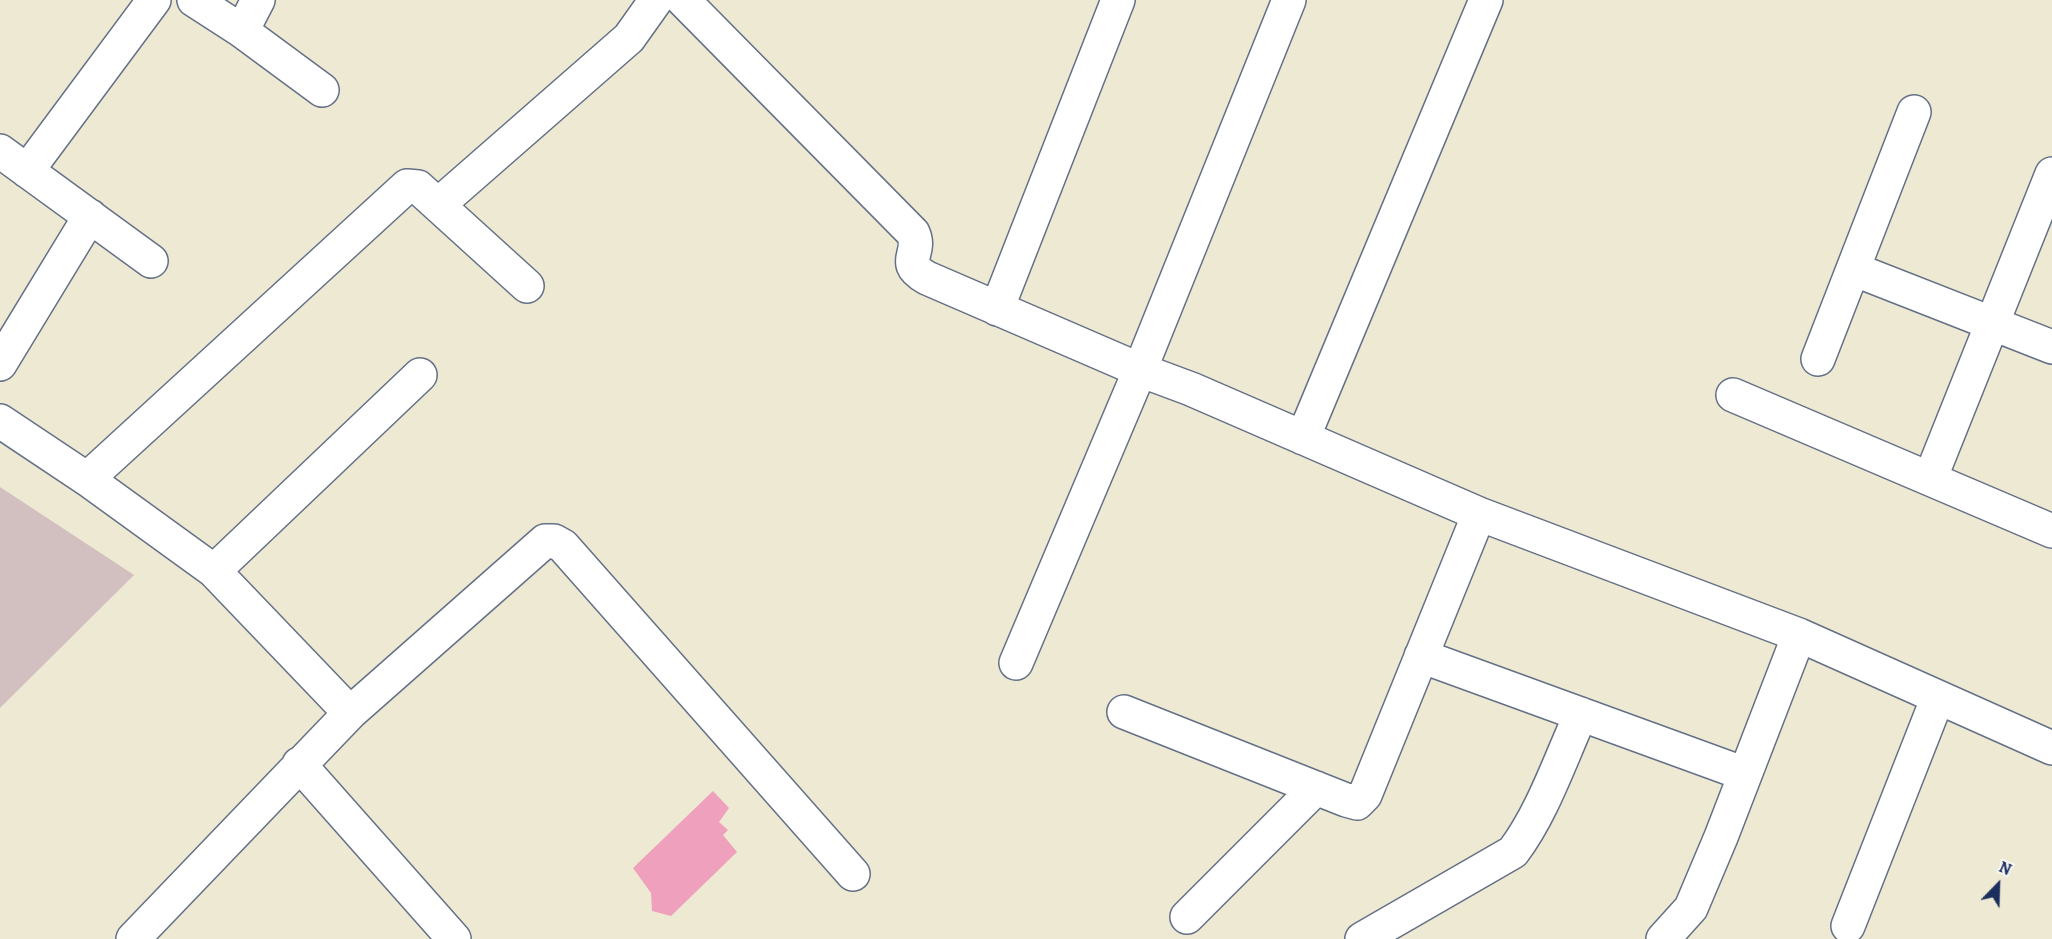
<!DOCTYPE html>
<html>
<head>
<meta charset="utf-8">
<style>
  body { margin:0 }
  #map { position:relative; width:2052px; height:939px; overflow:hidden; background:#ede9d2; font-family:Alegreya,serif }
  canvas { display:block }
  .north { position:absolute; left:1968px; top:855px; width:60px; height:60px; -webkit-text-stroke:4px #f6f6f2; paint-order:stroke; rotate:23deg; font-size:16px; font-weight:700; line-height:24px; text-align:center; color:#1b2f5e }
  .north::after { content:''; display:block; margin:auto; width:21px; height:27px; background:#1b2f5e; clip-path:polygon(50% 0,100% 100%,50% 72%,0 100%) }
</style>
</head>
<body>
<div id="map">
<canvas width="2052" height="939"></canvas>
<div class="north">N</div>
</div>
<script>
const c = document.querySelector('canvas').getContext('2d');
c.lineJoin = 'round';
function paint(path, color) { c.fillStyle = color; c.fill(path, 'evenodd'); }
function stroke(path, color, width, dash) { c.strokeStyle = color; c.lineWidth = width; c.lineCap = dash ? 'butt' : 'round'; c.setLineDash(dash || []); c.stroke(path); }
const industrial = new Path2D(`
  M0,487L134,575L0,708Z`);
const building = new Path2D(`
  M713,791L729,808L719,822L728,830L723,835L737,852L671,916L652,911L651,893L633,868Z`);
const minor = new Path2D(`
  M194,0L242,31L322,90
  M683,0L913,233C923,254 898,262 927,278L1140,370L1191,389L1479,514L1799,635L2052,748
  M242,31L258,0
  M0,151L151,261
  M27,171L154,0
  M438,205L629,38L656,0
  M1853,269L2052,347
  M997,309L1118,0
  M1818,359L1914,112
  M0,364L90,216
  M1733,395L2052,531
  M0,421L87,479L214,571L350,713
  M1303,438L1486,0
  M87,479L407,186L418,187L527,286
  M1930,479L2052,174
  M214,571L420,375
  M1421,656L1745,774
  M1016,663L1140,370L1289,0
  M1124,712L1346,800L1357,803L1365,795L1479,514
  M299,764L454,939
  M1187,917L1316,788
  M1848,926L1938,697
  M133,939L350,713L545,541H554L563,546L853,874
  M1362,939L1513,852C1543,812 1560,760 1581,714
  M1663,939L1691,908L1721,837L1799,635`);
paint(industrial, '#d2bfc0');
paint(building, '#efa0bc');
stroke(minor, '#647087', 36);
stroke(minor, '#fff', 33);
</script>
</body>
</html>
